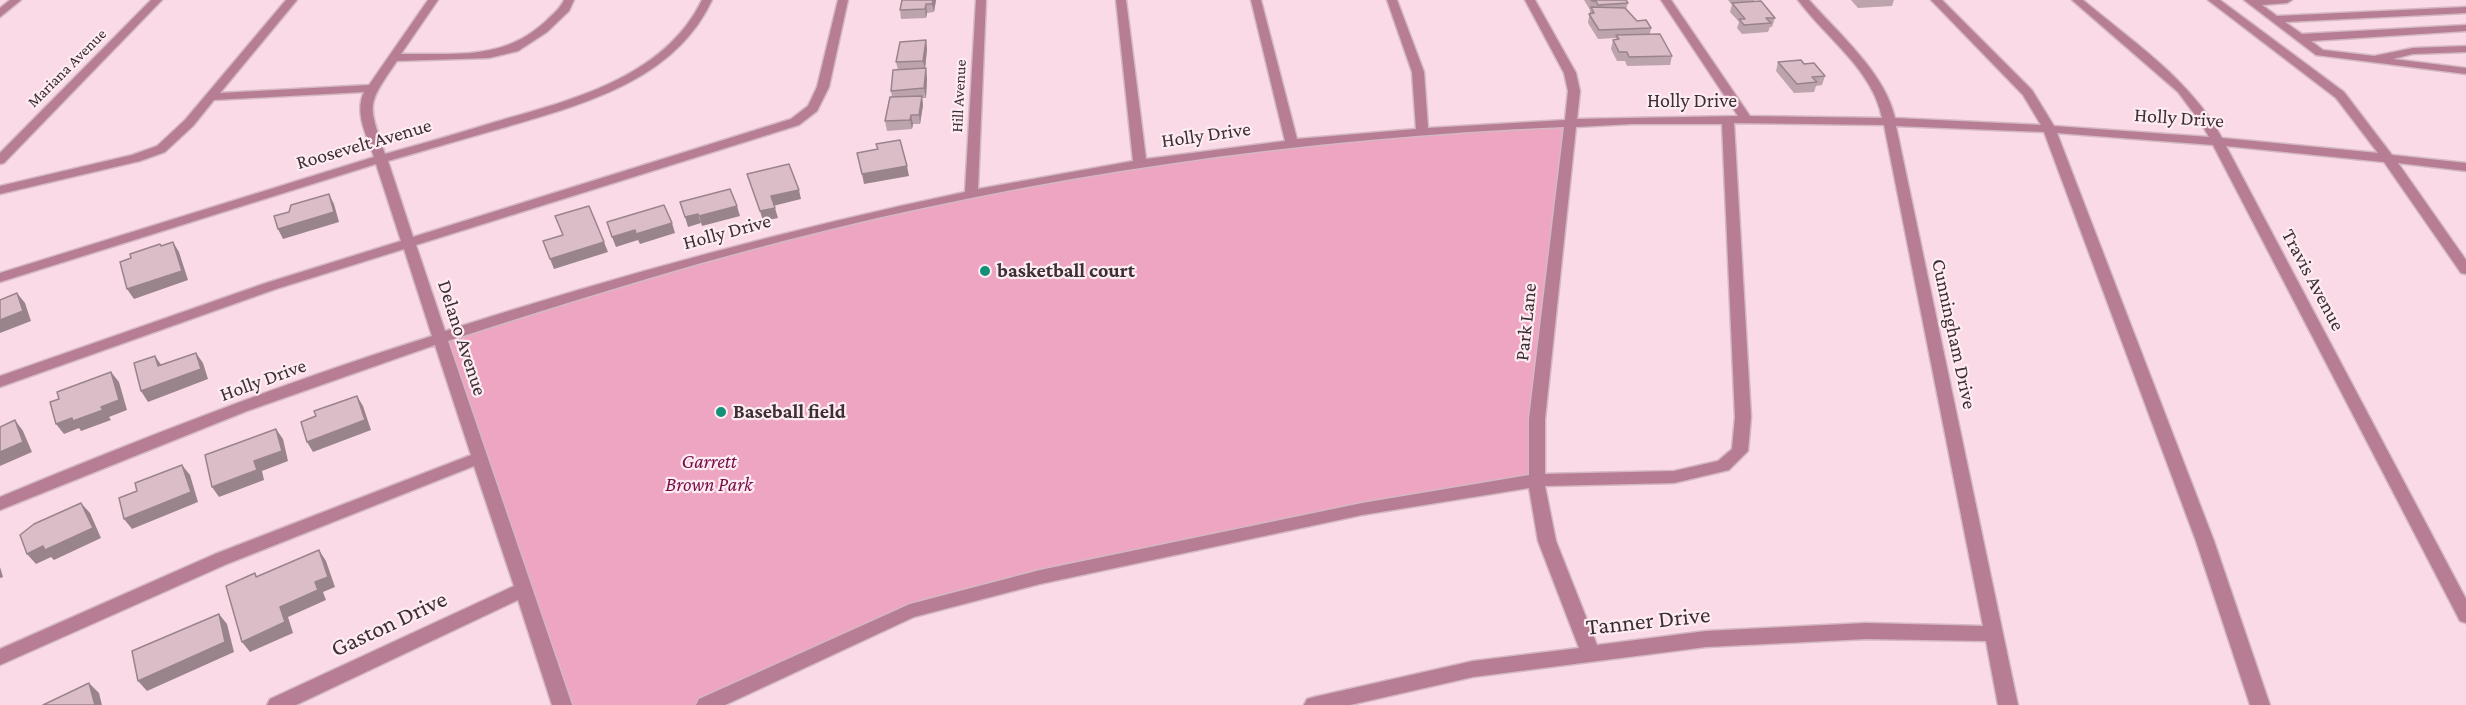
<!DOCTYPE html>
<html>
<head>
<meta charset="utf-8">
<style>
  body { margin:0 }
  canvas { display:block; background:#fadae6 }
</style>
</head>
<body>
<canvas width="2466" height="705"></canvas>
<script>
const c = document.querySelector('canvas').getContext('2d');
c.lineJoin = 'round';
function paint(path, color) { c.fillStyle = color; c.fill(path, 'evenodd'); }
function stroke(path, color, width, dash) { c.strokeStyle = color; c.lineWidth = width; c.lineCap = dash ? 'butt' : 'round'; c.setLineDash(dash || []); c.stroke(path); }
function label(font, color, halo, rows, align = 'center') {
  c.font = font + ' "Crimson Pro",serif'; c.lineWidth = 4.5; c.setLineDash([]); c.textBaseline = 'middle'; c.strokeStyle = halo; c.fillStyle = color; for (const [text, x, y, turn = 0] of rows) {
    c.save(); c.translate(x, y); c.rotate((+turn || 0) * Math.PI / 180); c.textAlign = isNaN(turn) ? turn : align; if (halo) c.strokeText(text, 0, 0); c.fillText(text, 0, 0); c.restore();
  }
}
const green = new Path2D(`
  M1569,124L1536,481L1380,505L910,611L706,705H568L439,337L593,289L948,199L1259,147Z`);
const minor = new Path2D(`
  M10,0H21L0,17V8Z
  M151,0H162L4,163L0,164V153Z
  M286,0H297L220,93L369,85L428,0H438L401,54C456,53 503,61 546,21C553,14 560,9 564,0H574L569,11L547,32L518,51L489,58L397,61C366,106 368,103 385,154C422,144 459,133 495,122C571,100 664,78 702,0H712C675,80 584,104 506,127C466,138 427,150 388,161L413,237L791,119L808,106L817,87L838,0H848L829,87L817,111L799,125L416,245L445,331C617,276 789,229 965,192L976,0H986L978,189L1133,161L1116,0H1126L1146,159L1285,141L1251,0H1261L1297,139L1416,129L1412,72L1387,0H1397L1424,72L1428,128L1565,120L1568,91L1564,73L1525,0H1535L1576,73L1580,91L1577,119L1738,116L1661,0H1671L1750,116L1882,118C1873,70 1826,38 1798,0H1809C1839,34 1885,73 1895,118L2041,125L2023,95L1931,0H1942L2032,90L2054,126L2209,137L2201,123L2178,92L2072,0H2083C2133,42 2191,80 2222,138L2378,153L2336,98L2208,0H2220L2344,92L2392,155L2466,163V171L2398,163L2466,260V274L2461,273L2384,162L2226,146L2466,599V623L2460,621L2213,145L2057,133L2214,541L2270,705H2250L2196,541L2044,132L1896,126L2018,705H1998L1986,641L1866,639L1706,647L1473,677L1350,705H1304L1307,699L1314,697L1473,661L1579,648L1538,541L1529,488L1362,515L1040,584L914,617L725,705H696L699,699L910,604L1040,570L1362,503L1529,475V419L1564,127C1300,138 1039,175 783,241C670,270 559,305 448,341L572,705H552L518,600L296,705H267L270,699L514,586L474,466L227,564L0,665V649L215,554L471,455L435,345L247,411L0,510V497C142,438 285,382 432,336L404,249L276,289L0,387V376L266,283L401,241L376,164L0,282V273L374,157C367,136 354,113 364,92L214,100L193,126L165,152L140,161L0,194V186L132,155L157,146L185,120ZM1734,123L1884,125L1983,626L1866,623L1706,631L1597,645L1556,541L1545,486L1674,483L1729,470L1748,451L1751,417ZM1632,124H1722L1735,417L1732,449L1718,461L1674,471L1545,474V419L1576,127Z
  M2244,0H2292L2287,3L2262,5L2277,16L2466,7V13L2285,22L2302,34L2466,25V31L2311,41L2323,50L2374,56L2413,48L2466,46V52L2413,54L2393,59L2466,68V74L2316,55Z`);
const wall = new Path2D(`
  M902,0H936L934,12L927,13L926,18L901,19L900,10Z
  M1584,0H1626L1628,3L1626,9L1637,21L1651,28L1650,34L1672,56L1670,65L1627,66L1625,61H1617L1611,49L1613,40H1615L1616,38L1598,39L1588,23L1590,10Z
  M1728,0H1754V2L1775,18L1772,27H1770L1768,32L1742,34L1737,28L1739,22L1730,12L1732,4H1731Z
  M1851,0H1894L1892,6L1858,8Z
  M926,40L927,49L925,68L927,78L926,98H922L923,105L920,124H913L912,129L887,131L885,121L892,97L891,91L898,70L896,62Z
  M1778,62L1804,64L1825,76L1822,85L1816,86L1814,92L1794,93L1776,71Z`);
const shadedWall = new Path2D(`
  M933,0H936L934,12L932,4Z
  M926,4L927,13L926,18L925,9Z
  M926,40L927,49L925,70L923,61Z
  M926,68L927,78L926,98L924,88Z
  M922,96L923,105L920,124L919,115Z
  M911,115L913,124L912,129L910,120Z
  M907,166L909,176L864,184L862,174Z
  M799,190L801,199L773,206L771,196Z
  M329,194L334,204L339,222L283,239L278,229Z
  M737,206L740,216L702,226L699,216Z
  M775,208L778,218L763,221L760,211Z
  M698,214L701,223L688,227L685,217Z
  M672,223L675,233L640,244L638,240L616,247L612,237L635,230Z
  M173,242L179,252L188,280L134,299L127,289Z
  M604,242L608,252L554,269L550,259Z
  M17,293L25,303L31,321L0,333V320Z
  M196,353L203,363L208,379L148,402L141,391Z
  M155,356L162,366H158Z
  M111,372L119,382L127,410L109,417L111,420L81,431L79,428L64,434L56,424L101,407Z
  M357,396L363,406L371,430L313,452L307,442Z
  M15,420L23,431L32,452L0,466V452Z
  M276,429L283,439L288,461L262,471L264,480L219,497L212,487L254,461Z
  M182,465L190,475L198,502L132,529L124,519Z
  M81,503L90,513L101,538L54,560L51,557L36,564L27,554L43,546Z
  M319,550L326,561L335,587L323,592L326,600L288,617L293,633L250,652L242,642L280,607L315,582Z
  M0,567L3,577L0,578Z
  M219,614L227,624L234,652L147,691L138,681Z
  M89,683L99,693L102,705H95Z`);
const building = new Path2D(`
  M902,0H933L932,4H926L925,9L900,10Z
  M1591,0H1626L1628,3L1598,5L1596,1H1592Z
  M1761,1L1775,18H1766L1771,23L1744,25L1739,19H1745L1732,3Z
  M1591,7L1625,8L1637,21L1646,20L1651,28L1599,30L1589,14L1594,13Z
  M1660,34L1672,56L1629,57L1627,52H1619L1613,40L1619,39L1616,35Z
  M926,40L923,61L896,62L900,42Z
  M1801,60L1804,64L1814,63L1825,76L1812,77L1817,82L1797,84L1778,62Z
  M926,68L924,88L891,91L893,70Z
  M922,96L919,115H911L910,120L885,121L890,97Z
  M900,140L907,166L862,174L857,153L878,149L876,144Z
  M789,164L799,190L771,196L775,208L760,211L747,174Z
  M730,189L737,206L699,216L698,214L685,217L680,202Z
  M329,194L334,212L278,229L274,216L289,212L291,205Z
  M664,205L672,223L636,234L635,230L612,237L607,222Z
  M589,206L604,242L550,259L543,241L563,235L555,216Z
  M173,242L182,271L127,289L120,262L131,258L130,254L160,244L161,246Z
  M17,293L23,311L0,320V300Z
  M196,353L201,369L141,391L134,363L155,356L158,366Z
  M111,372L119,400L101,407L103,410L73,421L72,418L56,424L50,402L59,399L57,392Z
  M357,396L365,420L307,442L301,422L316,416L314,411Z
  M15,420L23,442L0,452V427Z
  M276,429L282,451L254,461L257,470L212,487L205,455Z
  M182,465L191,492L124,519L119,498L137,491L135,483Z
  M81,503L93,528L45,550L43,546L27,554L20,535L34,524Z
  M319,550L328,577L315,582L318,590L280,607L285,622L242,642L226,586L255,573L256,577Z
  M219,614L225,642L138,681L132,651Z
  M89,683L95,705H43Z`);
const markers = [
  [985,271,6,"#129178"],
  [721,412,6,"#129178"]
];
const farStreetnames = [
  ["Mariana Avenue",67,68,-45],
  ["Hill Avenue",959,96,-87]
];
const streetNames = [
  ["Holly Drive",1692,101],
  ["Holly Drive",2179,118,4],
  ["Holly Drive",1206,135,-8],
  ["Roosevelt Avenue",364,144,-16],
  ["Holly Drive",727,232,-15],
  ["Travis Avenue",2313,280,62],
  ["Park Lane",1526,322,-84],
  ["Cunningham Drive",1954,334,78],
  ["Delano Avenue",462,338,72],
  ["Holly Drive",263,380,-20]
];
const poiNames = [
  ["basketball court",997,271],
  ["Baseball field",733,412]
];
const parkNames = [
  ["Garrett",709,462],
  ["Brown Park",709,485]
];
const nearStreetnames = [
  ["Tanner Drive",1648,621,-6],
  ["Gaston Drive",389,624,-25]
];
paint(green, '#eda5c2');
stroke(minor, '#d4b8c2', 3);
paint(minor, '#b77d94');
paint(wall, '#bca3ac');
paint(shadedWall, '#99848c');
paint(building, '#dbbdc8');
stroke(building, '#99848c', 1.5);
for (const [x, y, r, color] of markers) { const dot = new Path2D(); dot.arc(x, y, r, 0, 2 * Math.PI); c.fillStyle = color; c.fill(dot); stroke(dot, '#ffebf2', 2); }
label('16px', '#3a2f33', '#ffebf2', farStreetnames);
label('20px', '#3a2f33', '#ffebf2', streetNames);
label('bold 20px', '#3a2f33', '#ffebf2', poiNames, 'left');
label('italic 20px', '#760f47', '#ffebf2', parkNames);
label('24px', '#3a2f33', '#ffebf2', nearStreetnames);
</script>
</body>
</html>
